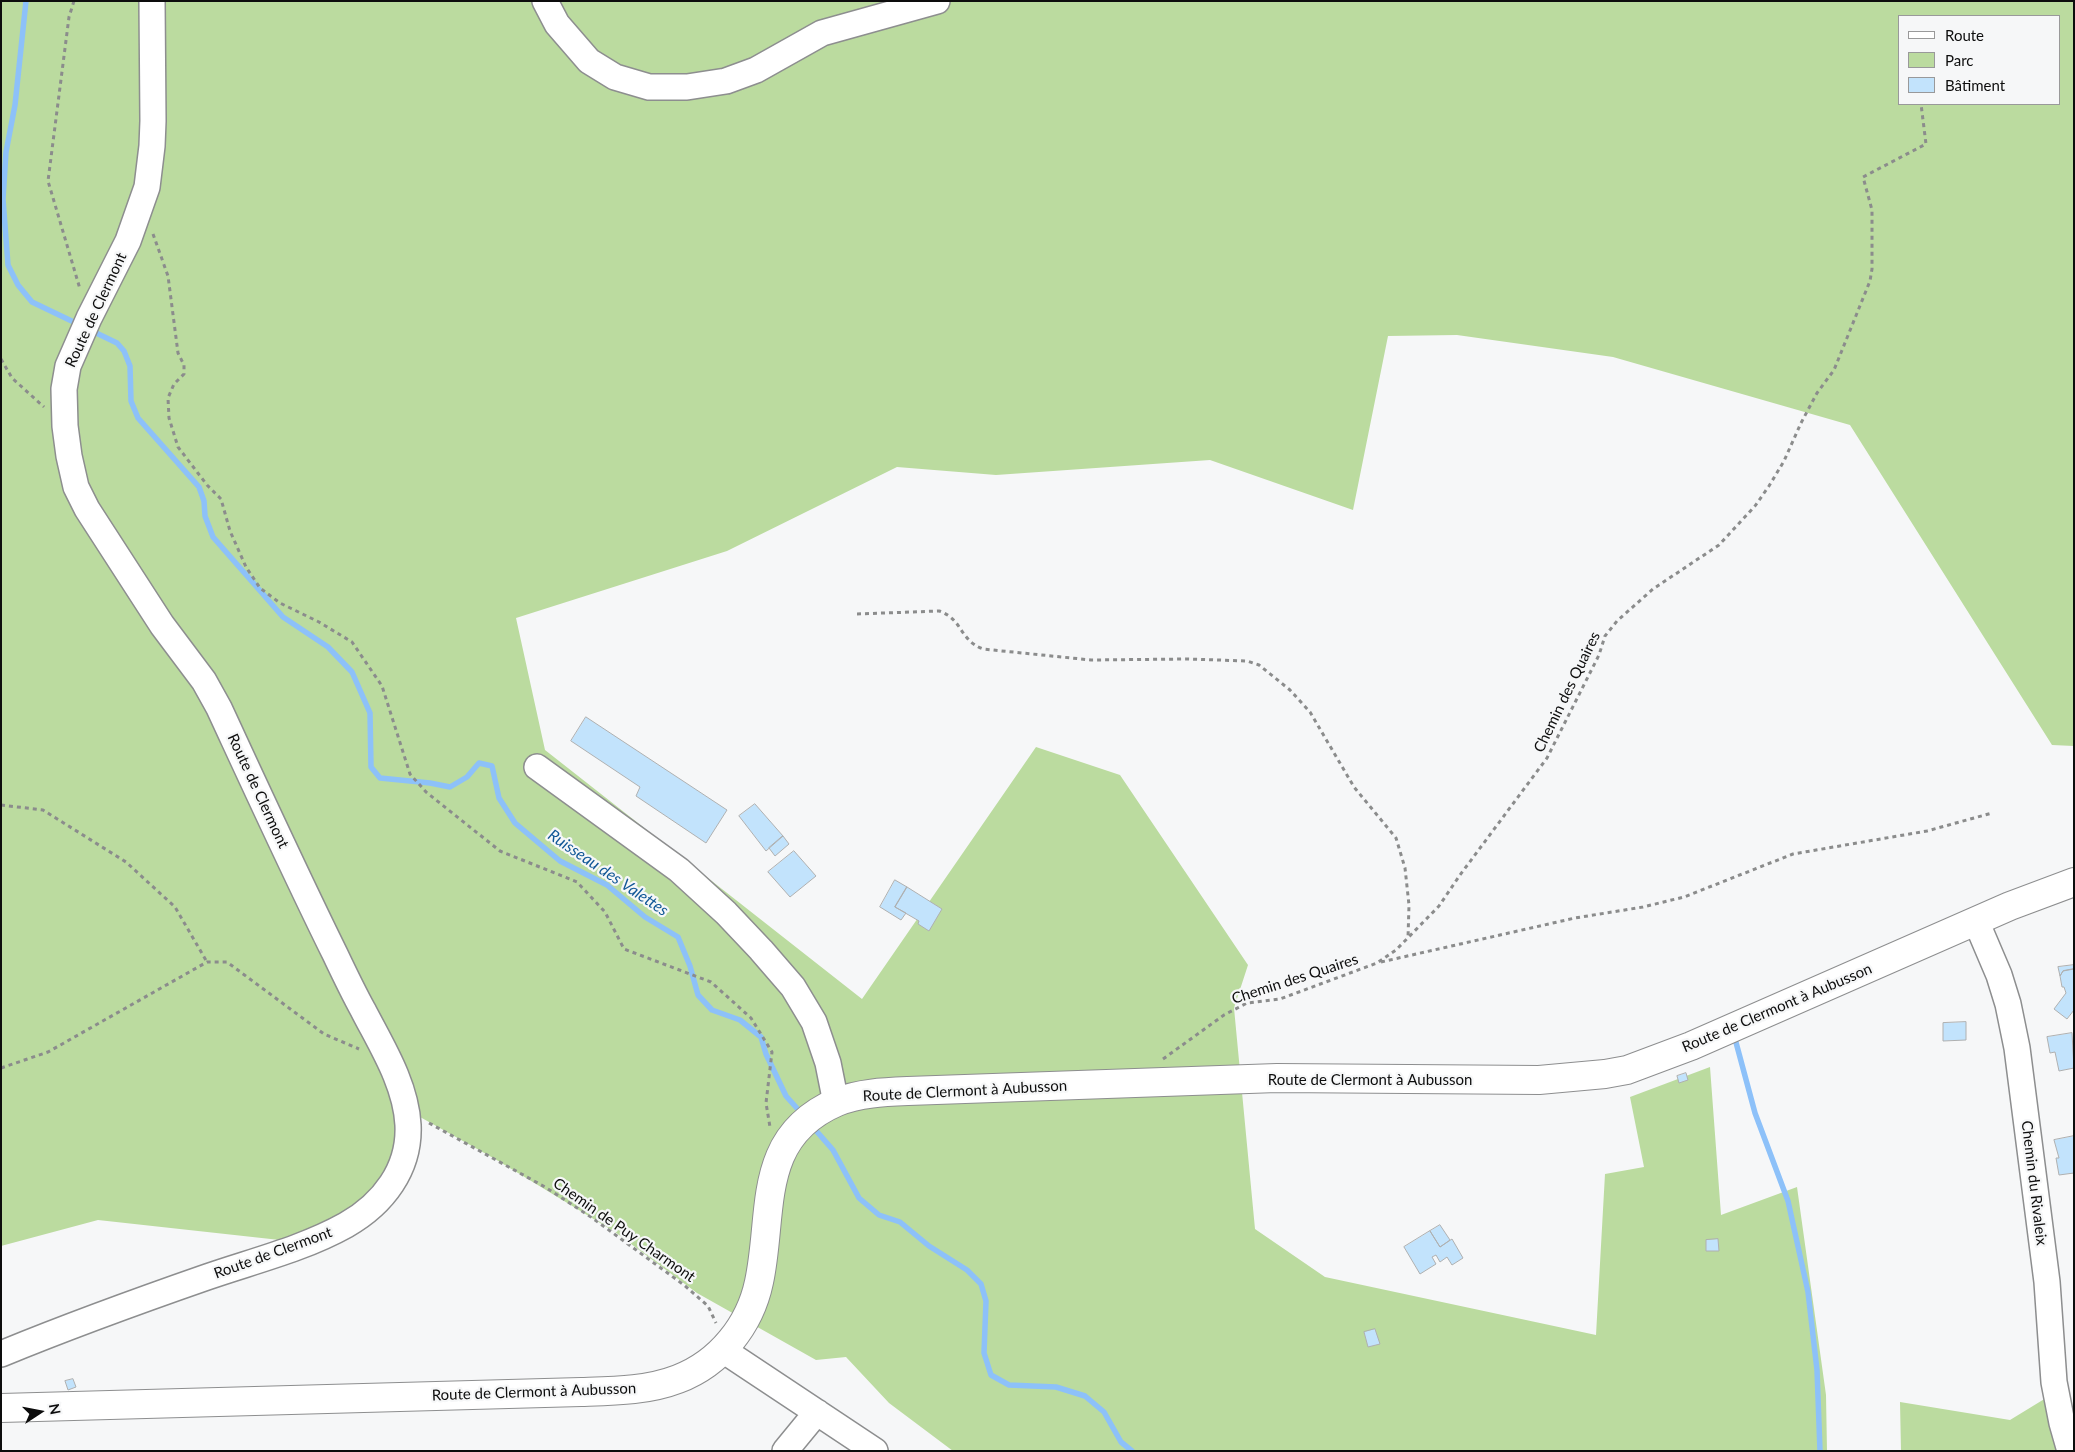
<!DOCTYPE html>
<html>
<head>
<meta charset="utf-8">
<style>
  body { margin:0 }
  #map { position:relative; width:2075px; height:1452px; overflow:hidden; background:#f6f7f8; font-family:Lato,sans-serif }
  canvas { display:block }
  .frame { position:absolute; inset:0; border:2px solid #0d0d0d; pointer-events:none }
  .legend { position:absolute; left:1898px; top:15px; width:162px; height:90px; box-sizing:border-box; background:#f6f7f8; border:1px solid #99999a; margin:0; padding:6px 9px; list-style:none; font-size:15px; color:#0d0d0d }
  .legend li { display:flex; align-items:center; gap:10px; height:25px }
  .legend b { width:25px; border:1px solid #99999a }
  .north { position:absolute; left:15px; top:1387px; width:50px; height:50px; -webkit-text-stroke:4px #f6f7f8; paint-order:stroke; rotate:79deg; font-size:14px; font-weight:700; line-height:20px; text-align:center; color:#0d0d0d }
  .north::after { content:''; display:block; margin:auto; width:18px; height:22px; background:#0d0d0d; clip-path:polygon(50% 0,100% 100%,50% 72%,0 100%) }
</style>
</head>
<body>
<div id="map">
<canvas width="2075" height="1452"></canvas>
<div class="frame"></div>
<ul class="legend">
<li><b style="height:6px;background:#fff"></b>Route</li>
<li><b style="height:14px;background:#bbdb9f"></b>Parc</li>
<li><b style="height:14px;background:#c2e3fc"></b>Bâtiment</li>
</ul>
<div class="north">N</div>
</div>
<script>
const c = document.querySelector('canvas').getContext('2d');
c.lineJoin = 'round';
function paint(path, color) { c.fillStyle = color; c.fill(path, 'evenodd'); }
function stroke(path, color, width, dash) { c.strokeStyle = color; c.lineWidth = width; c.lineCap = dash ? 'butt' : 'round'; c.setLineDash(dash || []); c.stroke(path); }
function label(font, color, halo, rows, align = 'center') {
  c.font = font + ' Lato,sans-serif'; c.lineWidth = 4.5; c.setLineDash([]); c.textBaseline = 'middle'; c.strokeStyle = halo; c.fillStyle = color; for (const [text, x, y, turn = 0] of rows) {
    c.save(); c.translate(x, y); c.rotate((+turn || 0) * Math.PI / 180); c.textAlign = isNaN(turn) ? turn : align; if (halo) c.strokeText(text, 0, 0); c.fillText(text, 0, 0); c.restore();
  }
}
const green = new Path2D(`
  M1,1H2074V746L2052,745L1850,425L1613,357L1457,335L1388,336L1353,510L1210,460L996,475L897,467L727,551L516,618L545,750L862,999L1036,747L1120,775L1248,965L1234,1008L1255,1229L1325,1277L1596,1335L1605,1174L1644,1167L1630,1097L1710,1067L1721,1215L1797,1187L1826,1395L1827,1451H953L889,1403L846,1357L816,1360L697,1293L615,1232L495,1159L404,1108L398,1177L298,1242L98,1220L1,1246ZM1899,16H2059V104H1899Z
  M2046,1398L2062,1451H1901L1900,1402L2010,1420Z`);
const stream = new Path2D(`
  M26,1L15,105L6,152L3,199L8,265L18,285L32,302L80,325
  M90,330L117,343L124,351L130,366L131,401L138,418L199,487L204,501L205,516L213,537L283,617L328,647L352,672L370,713L371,767L380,778L430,783L450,787L467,777L479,763L492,766L499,798L515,823L560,861L607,885L645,917L678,937L690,966L698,995L712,1010L740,1020L761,1037L766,1054L786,1096L803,1115
  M1734,1035L1755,1113L1788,1201L1808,1292L1817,1370L1820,1451
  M812,1126L833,1150L859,1198L879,1215L900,1222L929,1246L967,1270L981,1284L986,1301L984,1353L991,1375L1009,1385L1056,1387L1085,1396L1104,1412L1121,1442L1132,1451`);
const building = new Path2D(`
  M586,717L727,810L706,843L636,796L640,787L571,741Z
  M755,804L783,836L766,851L739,816Z
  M783,836L789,844L775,856L769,848Z
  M794,851L816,876L790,897L768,872Z
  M895,880L907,887L895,907L906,913L901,920L880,907Z
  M907,887L942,909L929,931L918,924L919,921L895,907Z
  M2074,965V969L2063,971L2060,976L2058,967Z
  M2074,969V1010L2067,1019L2054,1009L2066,993L2064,987H2062L2060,976L2063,971Z
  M1966,1022V1040L1943,1041V1023Z
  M2072,1033L2074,1068L2059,1071L2055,1052L2050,1053L2047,1037Z
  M1686,1073L1688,1080L1679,1083L1677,1076Z
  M2074,1136V1173L2059,1175L2056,1158H2059L2054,1140Z
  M1440,1225L1450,1240L1440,1247L1430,1231Z
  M1430,1231L1440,1247L1452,1239L1463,1258L1452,1265L1447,1257L1440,1262L1436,1255L1432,1257L1436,1264L1420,1274L1404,1247Z
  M1718,1239L1719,1251H1706V1240Z
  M1375,1329L1380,1344L1368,1347L1364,1332Z
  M73,1379L76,1387L68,1390L65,1381Z`);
const path = new Path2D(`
  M74,1L69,17L48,181L80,289
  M153,234L168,276L178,353L184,365V374L174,384L168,398L169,418L178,447L207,485L221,499L230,531L246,567L260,588L280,603L319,622L352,642L382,686L410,774L426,792L500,851L577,882L605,912L624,949L711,982L751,1018L772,1052L766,1103L770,1127
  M1,359L12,378L44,407
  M857,614L939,611C963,619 959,640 983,649L1091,660L1188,659L1247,661L1259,665L1290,690L1310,712L1354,787L1396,838L1405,868L1409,905L1408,938
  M1,805L43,810L126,862L175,907L207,962
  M1381,962L1575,918L1643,907L1684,897L1793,854L1927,831L1992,813
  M1163,1059L1224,1015L1247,1003L1280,999L1377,963L1396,950L1439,906L1460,875L1547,758L1599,655L1605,636L1617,621L1653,589L1719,545L1755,506L1769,486L1784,461L1801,423L1817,393L1834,370L1870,281L1872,269V210L1863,177L1926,144L1921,104
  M1,1068L48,1052L207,962H227L324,1034L359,1049
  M429,1123L545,1187L591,1217L684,1285L708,1306L716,1323`);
const minor = new Path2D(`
  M545,1L557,24L589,61L615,77L649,87H687L726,81L756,70L822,33L937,1
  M537,767L679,870L726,913L761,950L793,987L814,1022L828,1063L836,1103
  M1976,921L1999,975L2008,1004L2017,1048L2047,1282L2054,1382L2062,1423L2070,1451
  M723,1350L875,1451
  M1,1354C69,1326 138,1301 207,1277C253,1261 303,1249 346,1225C383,1204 410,1169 408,1125C406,1084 381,1045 363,1010C353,992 344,973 335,954C295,873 257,790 219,708L204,681L162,625L87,509L76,487L69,456L65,426L64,389L68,366L89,318L128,241L147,187L152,146L153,121L152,1
  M785,1451L817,1412`);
const major = new Path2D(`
  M1,1408L581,1392C613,1391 647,1391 678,1379C720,1363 750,1325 759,1282C774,1213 755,1137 837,1102C859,1093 884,1092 908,1091L1277,1078L1539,1080L1605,1074L1627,1070L1691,1046L2010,906L2074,882`);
const streetNames = [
  ["Route de Clermont",96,310,-65],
  ["Chemin des Quaires",1567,692,-64],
  ["Route de Clermont",258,791,65],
  ["Chemin des Quaires",1295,979,-18],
  ["Route de Clermont à Aubusson",1777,1008,-23],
  ["Route de Clermont à Aubusson",1370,1080],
  ["Route de Clermont à Aubusson",965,1091,-3],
  ["Chemin du Rivaleix",2034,1183,83],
  ["Chemin de Puy Charmont",624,1230,35],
  ["Route de Clermont",273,1253,-20],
  ["Route de Clermont à Aubusson",534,1392,-2]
];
const waterNames = [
  ["Ruisseau des Valettes",608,873,34]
];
paint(green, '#bbdb9f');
stroke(stream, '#8dc1f9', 5.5);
paint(building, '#c2e3fc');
stroke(building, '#afb0b0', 1);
stroke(minor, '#8d8e8f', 28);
stroke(major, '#8d8e8f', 30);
stroke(path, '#8b8c8c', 3, [4, 4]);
stroke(minor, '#fff', 25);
stroke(major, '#fff', 28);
label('15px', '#0d0d0d', '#f6f7f8', streetNames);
label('italic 16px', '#115796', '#f6f7f8', waterNames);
</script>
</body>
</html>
